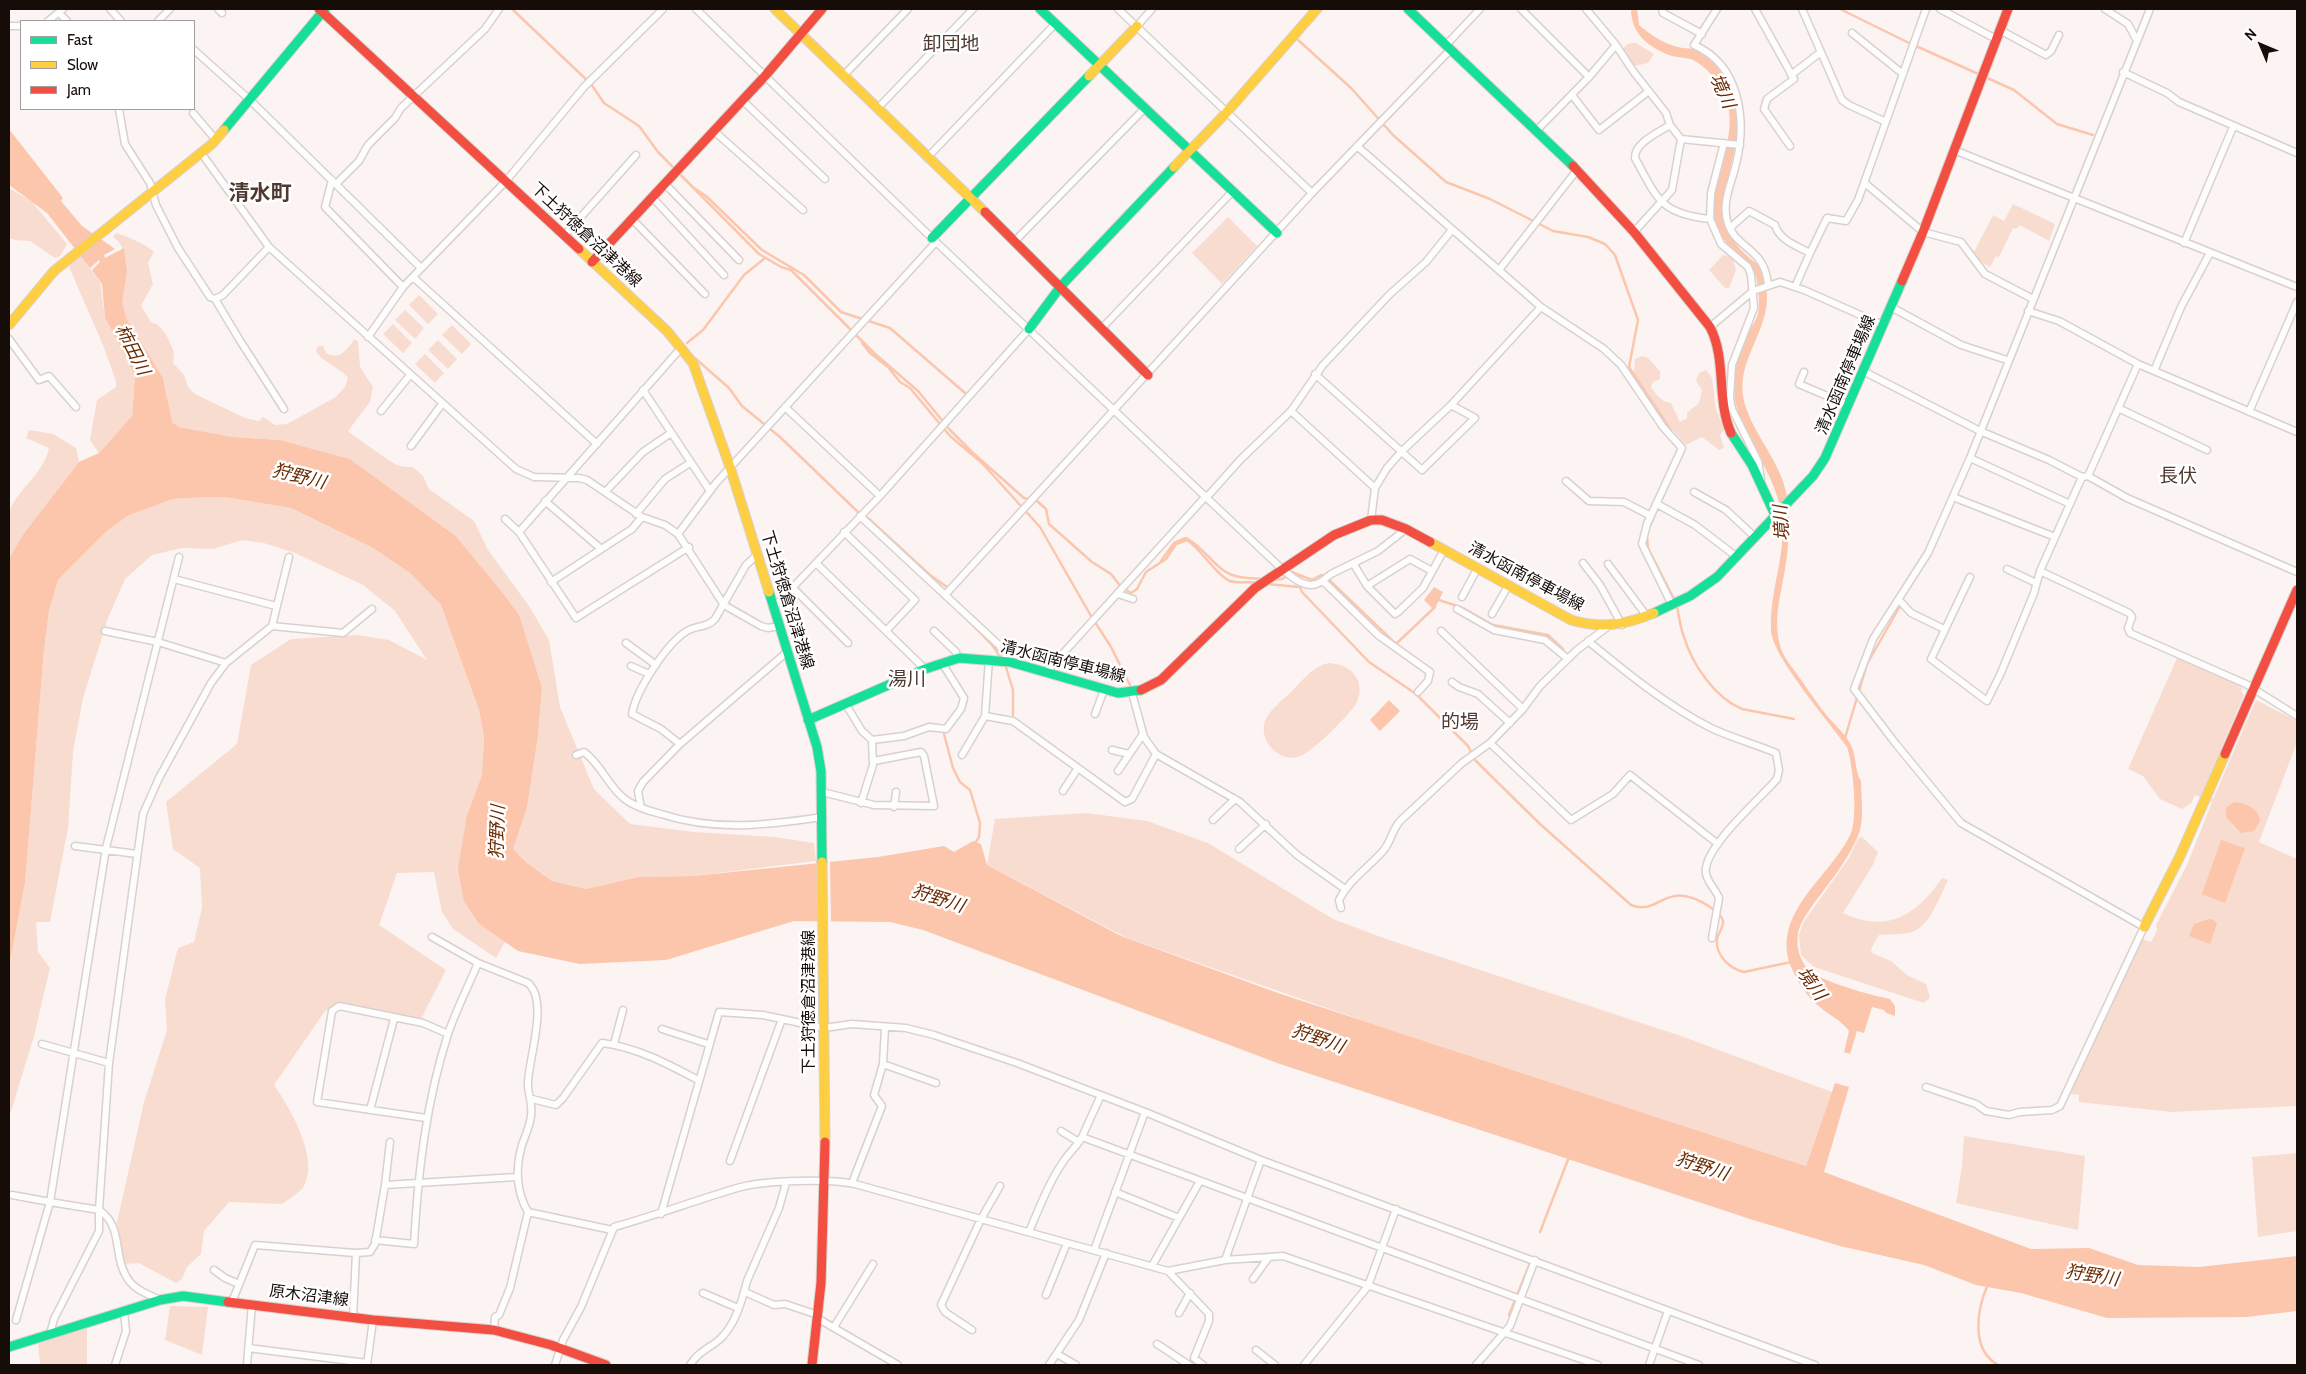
<!DOCTYPE html>
<html>
<head>
<meta charset="utf-8">
<style>
  body { margin:0 }
  #map { position:relative; width:2306px; height:1374px; overflow:hidden; background:#fbf4f2; font-family:Cabin,sans-serif }
  canvas { display:block }
  .frame { position:absolute; inset:0; border:10px solid #160d09; pointer-events:none }
  .legend { position:absolute; left:20px; top:20px; width:175px; height:90px; box-sizing:border-box; background:#fff; border:1px solid #a29e9d; margin:0; padding:6px 9px; list-style:none; font-size:15px; color:#160d09 }
  .legend li { display:flex; align-items:center; gap:10px; height:25px }
  .legend b { width:25px; border:1px solid #a29e9d }
  .north { position:absolute; left:2236px; top:20px; width:50px; height:50px; -webkit-text-stroke:4px #fff; paint-order:stroke; rotate:315deg; font-size:14px; font-weight:700; line-height:20px; text-align:center; color:#160d09 }
  .north::after { content:''; display:block; margin:auto; width:18px; height:22px; background:#160d09; clip-path:polygon(50% 0,100% 100%,50% 72%,0 100%) }
</style>
</head>
<body>
<div id="map">
<canvas width="2306" height="1374"></canvas>
<div class="frame"></div>
<ul class="legend">
<li><b style="height:6px;background:#16e098"></b>Fast</li>
<li><b style="height:6px;background:#ffcf43"></b>Slow</li>
<li><b style="height:6px;background:#f24e42"></b>Jam</li>
</ul>
<div class="north">N</div>
</div>
<script>
const c = document.querySelector('canvas').getContext('2d');
c.lineJoin = 'round';
function paint(path, color) { c.fillStyle = color; c.fill(path, 'evenodd'); }
function stroke(path, color, width, dash) { c.strokeStyle = color; c.lineWidth = width; c.lineCap = dash ? 'butt' : 'round'; c.setLineDash(dash || []); c.stroke(path); }
function label(font, color, halo, rows, align = 'center') {
  c.font = font + ' Cabin,"Noto Sans JP",sans-serif'; c.lineWidth = 5; c.setLineDash([]); c.textBaseline = 'middle'; c.strokeStyle = halo; c.fillStyle = color; for (const [text, x, y, turn = 0] of rows) {
    c.save(); c.translate(x, y); c.rotate((+turn || 0) * Math.PI / 180); c.textAlign = isNaN(turn) ? turn : align; if (halo) c.strokeText(text, 0, 0); c.fillText(text, 0, 0); c.restore();
  }
}
const green = new Path2D(`
  M1636,43L1654,54L1648,63L1635,66L1624,54L1623,49L1627,44Z
  M9,188L32,202L67,244L60,256L55,258L30,241L15,240L9,238Z
  M2013,204L2055,224L2049,241L2020,225L2016,229L2013,228L1999,257L1996,256L1990,267L1979,261L1974,252L1993,215L2004,221Z
  M1228,217L1257,246L1222,284L1192,253Z
  M116,233C126,236 146,244 154,252L148,263L153,284L141,306L151,322L158,325L166,334L174,352L173,363L184,375L188,387L195,394L245,418L259,421L263,417L275,425L287,424L336,397L345,387L348,378C340,367 320,361 316,351L318,346H323L326,353C341,361 347,348 355,339L358,342L360,367L373,387L370,402L348,431C350,433 392,463 397,465C402,467 407,467 413,467L423,476L429,489L474,521L488,550L529,606L549,640L560,707L594,789L630,824L694,832L775,837L814,843L816,861L693,876L638,877L586,889L552,881L527,863L513,849L527,808L538,736L542,688L502,592L456,536L350,459L280,440L233,437L179,427L172,422C165,409 169,390 162,377C151,355 122,326 122,302C122,281 134,251 113,237Z
  M80,254L100,282L105,318L135,375L132,416L99,453L90,440L97,400L116,387V381L103,345L69,267Z
  M1723,255L1732,257L1736,270L1729,288H1725L1709,270Z
  M419,295L438,314L428,324L409,305Z
  M405,310L424,328L415,339L395,320Z
  M393,324L412,343L403,353L383,334Z
  M452,325L471,344L462,354L442,335Z
  M438,340L457,359L448,369L428,350Z
  M425,354L444,373L435,383L415,364Z
  M1642,356L1648,358L1660,371V379L1653,382L1651,387C1655,394 1663,403 1671,403L1680,422L1687,418V413L1699,403L1702,390L1696,381L1699,373L1706,370L1712,378L1716,409L1724,430L1720,435L1724,448L1719,450L1702,437L1686,445L1661,417L1634,373L1635,359Z
  M29,430L53,434L76,448L79,462L24,533L9,559C9,547 5,522 9,512C18,488 43,475 49,448L26,438Z
  M207,497H224L291,508L373,548L410,573L441,605L479,710L484,738L482,775L467,815L479,924L505,942L496,958L453,929L442,912L434,872L397,873L379,925L446,970L421,1019L340,1003L325,1011L274,1085C290,1108 318,1156 305,1184C302,1191 289,1199 282,1204L229,1202L204,1231L201,1254L187,1267L182,1279L176,1283L139,1263L124,1264L117,1222L144,1102L167,1030L165,1000L178,948L194,942L202,908L200,868L173,849L166,802L237,744L251,665L291,639L357,635L389,640L427,660L395,611L363,585L295,553L264,543L242,540L213,549L182,548L152,555L125,579L108,618L83,698L73,752L68,828L50,922H36L38,952L50,968L34,1036L9,1118V967L25,883L44,650L49,611L58,580L107,531L129,515L173,499Z
  M2177,658L2242,686L2241,691L2244,695L2201,795L2213,799L2256,700L2297,721V742L2259,842L2297,859V1106L2172,1112L2079,1102V1095L2071,1094L2073,1087L2142,939L2151,942L2157,930L2156,925L2187,865L2212,802L2195,795L2191,803L2182,809L2160,799L2143,776L2128,769Z
  M1329,663C1352,664 1367,682 1356,704C1347,717 1314,751 1300,756C1280,764 1258,741 1265,721C1270,709 1284,699 1293,690C1304,679 1313,666 1329,663Z
  M1086,813L1147,821L1208,843L1333,919L1389,940L1681,1036L1832,1092L1806,1166L1364,1021L1127,938L987,865L995,819Z
  M1862,837L1878,852L1873,865L1843,913C1887,934 1917,915 1942,878L1948,880C1940,896 1930,926 1912,932C1902,935 1890,934 1879,935L1871,949L1872,953L1891,961L1907,975L1926,984L1930,998L1924,1003L1814,967L1801,955L1799,935L1803,923L1849,858L1858,838Z
  M1964,1136L2085,1156L2078,1230L1956,1203L1962,1166Z
  M2297,1153V1231L2258,1237L2252,1157Z
  M170,1306L208,1307L202,1355L165,1340Z
  M87,1329V1365H37L40,1364L38,1342L62,1334Z`);
const water = new Path2D(`
  M1631,9H1637L1639,25C1654,38 1675,51 1696,48C1742,79 1743,120 1730,170C1726,185 1720,202 1723,218C1727,236 1741,252 1756,263C1760,266 1760,263 1762,267C1766,275 1767,290 1767,299C1766,334 1738,360 1743,396C1749,430 1779,458 1786,492C1791,515 1789,546 1785,569C1781,594 1773,619 1780,645C1782,654 1788,662 1794,670C1805,685 1817,704 1829,718C1837,727 1844,733 1850,743C1857,755 1854,770 1861,781C1861,796 1864,816 1860,830C1848,865 1821,890 1803,920C1794,935 1796,957 1809,970C1819,981 1874,996 1890,999L1895,1006V1016L1886,1013L1884,1010L1872,1007L1864,1033L1857,1031L1850,1054L1844,1052L1849,1031C1842,1021 1829,1015 1820,1007C1807,997 1797,981 1791,967C1770,912 1832,876 1851,833C1858,815 1853,765 1847,747C1830,723 1771,655 1771,630C1769,583 1793,545 1777,496C1767,462 1735,425 1734,390C1733,374 1739,351 1746,336C1750,329 1756,321 1758,314C1760,302 1758,287 1756,276C1750,252 1716,252 1714,210C1712,174 1736,143 1728,106C1723,87 1710,69 1693,60C1687,57 1679,58 1672,56C1649,48 1631,34 1631,9Z
  M9,129L63,198L61,201L82,226L115,249L104,255L105,258L124,248L127,272L122,302L126,318L163,378L172,422L179,427L233,437L280,440L350,459L456,536L502,592L519,615L542,688L538,736L527,808L513,849L527,863L552,881L586,889L638,877L693,876L878,857L944,846L954,852L973,841L981,844L987,865L1121,936L1278,993L1806,1166L1835,1083L1849,1087L1824,1172L2031,1249L2089,1248L2138,1265L2199,1267L2297,1256V1311L2247,1317L2107,1318L2021,1293L1976,1285L1924,1265L1840,1246L1753,1220L1280,1064L923,930L890,922L794,921L666,960L580,964L518,951L479,924L464,901L458,869L467,815L482,775L484,738L479,710L441,605L410,573L373,548L291,508L224,497H207L173,499L129,515L107,531L58,580L49,611L44,650L25,883L9,967V559L24,533L79,462L99,453L132,416L135,375L105,318L102,284L92,270L100,262L99,260L90,268L47,213L9,185Z
  M1434,587L1443,592L1434,610L1424,600Z
  M1389,700L1400,711L1380,731L1370,720Z
  M2234,802C2245,803 2259,808 2260,821L2254,831L2241,833L2226,817V808Z
  M2221,840L2245,848L2225,903L2202,894Z
  M2209,919L2214,920L2217,924L2210,944L2189,936L2194,924Z`);
const pier = new Path2D(`
  M830,859L831,924H820L819,860Z`);
const stream = new Path2D(`
  M512,9L591,84L604,103L639,126L658,152L759,254L781,267L791,270L874,353L918,391L950,430L973,453L1024,498L1037,501L1046,509L1049,524L1092,562L1111,574L1121,587L1131,593L1137,589L1146,572L1166,559L1176,544L1187,540C1202,550 1216,575 1230,581C1239,584 1248,581 1258,583
  M1840,9L1909,43
  M1297,39L1351,88L1393,135L1446,182L1490,199L1553,231L1588,237L1605,244L1615,255L1638,320L1629,367L1672,432
  M1916,46L2014,90L2057,124L2093,135
  M691,186L706,196L762,250L804,275L841,312L890,328L965,393
  M687,343L703,330L744,275L765,258
  M862,343L870,353L888,367L900,382L910,388L950,436L982,463L1040,527L1091,616
  M696,359L729,388L742,406L780,437L858,512
  M868,518L930,575L947,587
  M1649,528L1654,517
  M1647,536L1648,548L1675,601
  M1161,561L1174,543L1186,538C1204,547 1214,568 1232,575C1242,579 1255,578 1264,579
  M1272,580L1282,579L1292,572L1312,580L1321,575L1326,577L1396,644L1435,607
  M1266,584L1300,587L1302,592L1369,662L1416,694L1468,746L1475,760L1485,770L1540,824L1631,905C1661,917 1664,877 1710,907C1715,910 1721,914 1723,921C1724,927 1718,933 1717,939C1715,955 1730,969 1744,972L1791,962
  M1439,600L1463,608L1493,625L1548,635L1563,649
  M1677,606C1679,616 1680,627 1684,637C1692,664 1715,698 1742,709L1794,719
  M963,615L992,645L1002,659
  M1095,622L1111,647L1130,685
  M1005,664L1013,690V715
  M944,734L953,768L960,782L970,790L980,823L979,837L974,845
  M1845,738L1867,664L1900,606
  M1540,1232L1569,1157
  M1988,1284C1977,1309 1970,1349 1998,1365
  M1509,1315L1530,1263`);
const street = new Path2D(`
  M110,9L121,21
  M218,9L222,13
  M696,9L936,242L1282,569C1293,578 1308,592 1322,581L1326,584L1378,635L1430,672L1428,681L1418,692
  M1118,9L1312,193
  M1521,9L1589,77
  M1662,9L1663,13L1702,34
  M1717,9L1694,45C1740,65 1747,120 1736,164C1732,182 1722,201 1727,220C1734,250 1765,246 1768,285
  M1755,9L1794,79L1767,99L1764,109L1790,146
  M1802,9L1842,100L1849,105L1886,122
  M1940,9L1996,39
  M2105,9L2128,24L2136,39
  M59,13L67,21
  M48,21L63,9
  M158,21L170,9
  M9,26H21
  M1137,26L1152,9
  M2000,30L2046,55L2051,51L2059,35
  M1852,33L1903,74
  M1446,45L1480,9
  M1616,45L1633,71L1666,113L1670,125L1681,139L1740,145
  M194,50L250,100L421,268
  M2123,72L2167,93L2179,102L2297,153
  M1791,75L1821,52
  M843,76L908,9
  M1572,95L1599,130L1649,91
  M742,100L825,179
  M119,109L125,144L150,183L156,205L178,248L210,297L215,299L223,295L269,247
  M877,109L973,9
  M193,113L216,140
  M1670,125C1659,132 1634,143 1635,158C1657,198 1660,214 1710,219
  M1537,130L1589,77L1616,45L1586,9
  M714,131L803,210
  M1724,143L1711,193L1710,219L1721,244L1748,267L1751,275L1754,308L1732,365L1730,398L1732,409L1758,461L1761,479
  M1357,146L1541,307L1604,349L1621,365L1663,427L1682,448L1647,524L1642,544L1672,605
  M1954,150L2297,287
  M202,154L269,247L516,469L534,477L579,478L587,480L642,517L665,525L678,534L724,605L761,626L768,628L779,626
  M927,158L1056,23
  M332,180L325,207L403,287
  M336,184L359,161L368,145L395,118L401,108L485,29L499,9
  M665,184L739,260
  M1866,184L1923,232L1961,242L1985,274L2033,299
  M652,197L724,275
  M632,219L705,294
  M1730,228L1749,211L1775,225C1779,240 1797,246 1810,253L1795,287
  M1634,232L1672,190L1681,139
  M564,236L636,155
  M1014,242L1145,108
  M2184,243L2233,127
  M1810,253L1827,218L1846,221L1858,200L1926,9
  M1499,270L1577,170
  M413,277L597,444
  M215,299L239,339L284,409
  M1891,307L1961,345L2007,360
  M2028,311L2059,321L2138,364L2297,432
  M1710,327L1753,291L1780,282L1804,290L1883,325
  M1102,328L1232,192
  M368,337L403,287L506,181L584,87L663,9
  M9,339L39,380L49,376L76,407
  M1863,371L1980,431L2049,460L2082,477L2088,476L2138,364
  M2154,371L2181,307L2210,253
  M1804,372L1799,384L1848,405
  M1315,374L1422,470L1475,418L1451,405
  M643,390L710,491
  M785,407L880,496
  M2118,408L2207,450
  M381,411L410,375
  M1291,411L1375,488
  M2249,412L2297,302
  M411,446L442,404
  M1970,458L2070,504
  M2088,476L2127,498L2297,572
  M1566,481L1589,501L1624,502L1651,516
  M606,491L643,452L671,433
  M1694,492L1726,510L1756,538
  M1207,497L1240,460L1291,411L1323,365L1390,294L1426,262L1451,231
  M1953,497L2055,537
  M545,501L600,548
  M1657,504L1695,525L1737,557
  M636,514L665,479L690,463
  M860,516L999,645L1010,662
  M505,519L519,532L576,618L689,547
  M1371,520L1375,488L1387,468L1402,451L1451,405L1541,307
  M519,532L681,348
  M844,532L915,600L886,631
  M678,534L716,483L936,242
  M816,563L925,669
  M1353,563L1367,586
  M1583,563L1600,585L1622,625
  M1608,564L1646,615
  M2007,569L2036,583
  M1432,571L1410,559L1367,586L1395,614L1398,612L1423,588L1444,550
  M2040,571L2129,613L2132,617L2128,628L2130,633L2246,684L2297,716
  M1970,577L1931,659L1987,701L2000,675L2034,593L2040,571L2082,477
  M174,579L276,606
  M1322,581L1331,574L1378,551L1406,529
  M551,582L632,529L642,517
  M793,588L848,643
  M1118,594L1133,599
  M945,595L1312,193L1451,49
  M1462,597L1477,569
  M1899,600L1911,613L1944,629
  M773,608L880,496L1029,329
  M1457,609L1494,630L1545,640L1568,659
  M1492,614L1508,586
  M272,626L343,633L372,609
  M105,631L158,642L226,663
  M934,631L956,652L958,658
  M1441,631L1523,709
  M1588,641C1627,673 1666,705 1711,728C1732,738 1755,744 1776,753L1779,770L1777,779C1761,798 1701,849 1706,874C1708,883 1716,890 1719,898L1712,938
  M626,643L656,665
  M631,666L649,674
  M1047,671L1206,496
  M1452,682L1459,687L1478,694L1510,723
  M1132,693L1144,737L1156,754L1240,802L1297,855L1345,889
  M845,703L862,731L872,740L904,736L929,727L946,729L961,709L964,698L942,663
  M1095,714L1104,690
  M985,716L1013,721L1125,802L1132,799L1156,754
  M1490,743L1571,820L1613,794L1630,775L1718,844
  M680,744L661,729L632,714C636,690 667,643 687,631C697,625 707,628 715,619L746,565L757,555
  M1112,750L1129,754
  M576,755L584,752C602,765 608,787 626,800C636,807 649,811 661,814C717,832 766,825 823,817
  M962,755L985,716L989,659
  M1118,771L1143,734
  M1063,791L1078,768
  M822,792L874,805L934,806L924,756L921,752L874,761
  M861,803L873,765L872,740
  M894,807L896,792
  M641,808L638,791L643,782L680,744L787,652
  M1213,820L1235,799
  M75,846L137,854
  M1239,849L1266,824
  M1341,908L1339,900C1349,880 1368,868 1383,851C1391,842 1392,830 1400,821L1462,763L1490,743L1523,709L1540,686L1577,650L1606,628
  M432,937L478,963L528,983C549,1001 529,1057 528,1082C527,1093 533,1102 531,1116C530,1126 525,1136 522,1145C515,1169 516,1191 528,1212L510,1288L499,1315L495,1317L494,1330
  M662,1029L708,1044
  M42,1044L109,1063
  M614,1044L623,1010
  M883,1064L936,1083
  M1926,1087L1976,1104L1986,1111L2009,1115L2020,1112L2052,1110L2060,1106L2144,927L1961,823L1896,744L1854,689L1873,639L1928,553L1970,458L2150,9
  M532,1099L556,1105L563,1098L602,1043C636,1047 668,1064 698,1080
  M370,1110L394,1019
  M426,1118L317,1102L332,1011L339,1006L423,1023L448,1034
  M1061,1131L1079,1142
  M1082,1137L1101,1095
  M730,1161L782,1019
  M852,1183L882,1106L874,1095L883,1064L885,1027
  M385,1185L390,1142
  M1115,1192L1179,1218
  M12,1195L50,1202L16,1320
  M528,1212L612,1230
  M661,1214L719,1012L763,1015L824,1028L852,1024L906,1028L934,1035L1017,1063L1145,1112L1261,1160L1815,1365
  M1029,1232C1039,1208 1050,1180 1065,1159C1071,1151 1077,1146 1082,1137L1699,1365
  M375,1240L414,1244C418,1173 426,1102 448,1034C456,1010 468,987 478,963
  M1094,1250L1145,1112
  M1225,1260L1261,1160
  M1152,1266L1200,1181
  M214,1270L225,1278L239,1284
  M1168,1271L1209,1314V1321L1194,1358L1203,1365
  M1253,1279L1269,1257
  M745,1292L774,1305L785,1304L818,1315
  M703,1293L738,1308
  M1046,1295L1067,1243
  M160,1300C150,1295 137,1291 130,1282C111,1258 125,1227 99,1210L109,1063L143,814L159,778L211,683L226,663L272,626L289,557
  M232,1302L255,1245L355,1253L370,1252L375,1244L385,1185L517,1177
  M1179,1313L1190,1293
  M353,1317L356,1253
  M817,1318L898,1365
  M834,1327L873,1264
  M972,1330L945,1312L941,1305L981,1219L1000,1186
  M50,1334L54,1319L99,1231V1210L50,1202L106,848L179,557
  M1157,1344L1189,1365
  M248,1348L367,1363
  M1256,1350L1275,1365
  M1057,1354L1076,1365
  M115,1365L126,1331L124,1312
  M247,1365L252,1304
  M367,1365L373,1320
  M555,1365L563,1340L581,1307L614,1227C657,1215 699,1199 741,1187C767,1180 829,1179 855,1184L1168,1271L1225,1260L1283,1256L1598,1365
  M690,1365C698,1352 708,1349 719,1340C735,1326 742,1301 747,1281L779,1208L786,1183
  M1049,1365L1079,1320L1106,1253
  M1304,1365L1368,1286L1396,1209
  M1476,1365L1510,1326L1535,1260
  M1649,1365L1668,1311`);
const fast = new Path2D(`
  M1040,9L1277,233
  M1408,9L1573,166
  M224,130L325,9
  M932,238L1089,76
  M1029,329L1061,286L1174,167
  M1731,433L1752,465L1776,517
  M769,592L817,747L821,771L822,862
  M1654,613L1690,596L1717,577L1813,476L1825,458L1902,281
  M808,720L925,669L959,658L1010,662L1118,693L1141,690
  M9,1347L160,1300L183,1296L228,1302`);
const slow = new Path2D(`
  M775,9L985,212
  M1089,76L1137,26
  M1174,167L1226,113L1317,9
  M579,249L667,331L693,363L730,467L769,592
  M9,325L54,271L212,144L224,130
  M1430,542L1571,620C1601,629 1625,625 1654,613
  M822,862L825,1142
  M2144,927L2180,856L2225,754`);
const jam = new Path2D(`
  M319,9L579,249
  M1573,166L1634,232L1710,327C1727,360 1716,399 1731,433
  M985,212L1148,375
  M592,262L765,76L822,9
  M1902,281L1923,232L2008,9
  M1141,690L1161,680L1255,588L1334,535L1371,520H1382L1406,529L1430,542
  M2225,754L2297,590
  M228,1302L373,1320L494,1330L551,1345L606,1365
  M812,1365L821,1283L825,1142`);
const streetNames = [
  ["下土狩徳倉沼津港線",586,235,43],
  ["清水函南停車場線",1846,375,-67],
  ["清水函南停車場線",1526,577,28],
  ["下土狩徳倉沼津港線",787,600,73],
  ["清水函南停車場線",1063,662,14],
  ["下土狩徳倉沼津港線",809,1002,-90],
  ["原木沼津線",309,1296,7]
];
const waterNames = [
  ["境川",1722,91,66],
  ["柿田川",132,350,63],
  ["狩野川",299,477,14],
  ["境川",1782,523,-94],
  ["狩野川",498,832,-88],
  ["狩野川",938,899,18],
  ["境川",1811,984,54],
  ["狩野川",1318,1039,19],
  ["狩野川",1702,1167,18],
  ["狩野川",2092,1276,9]
];
const quarterNames = [
  ["卸団地",951,44],
  ["長伏",2178,476],
  ["湯川",907,679],
  ["的場",1460,722]
];
const districtNames = [
  ["清水町",260,194]
];
paint(green, '#f8dcd0');
paint(water, '#fcc6ad');
paint(pier, '#fbf4f2');
stroke(stream, '#fcc6ad', 2.5);
stroke(street, '#d9d1cd', 9);
stroke(fast, '#d9d1cd', 11);
stroke(slow, '#d9d1cd', 11);
stroke(jam, '#d9d1cd', 11);
stroke(street, '#fefdfd', 6);
stroke(fast, '#16e098', 9);
stroke(slow, '#ffcf43', 9);
stroke(jam, '#f24e42', 9);
label('16px', '#160d09', '#fff', streetNames);
label('italic 18px', '#6b2a02', '#fff', waterNames);
label('19px', '#503a30', '#fff', quarterNames);
label('bold 21px', '#503a30', '#fff', districtNames);
</script>
</body>
</html>
